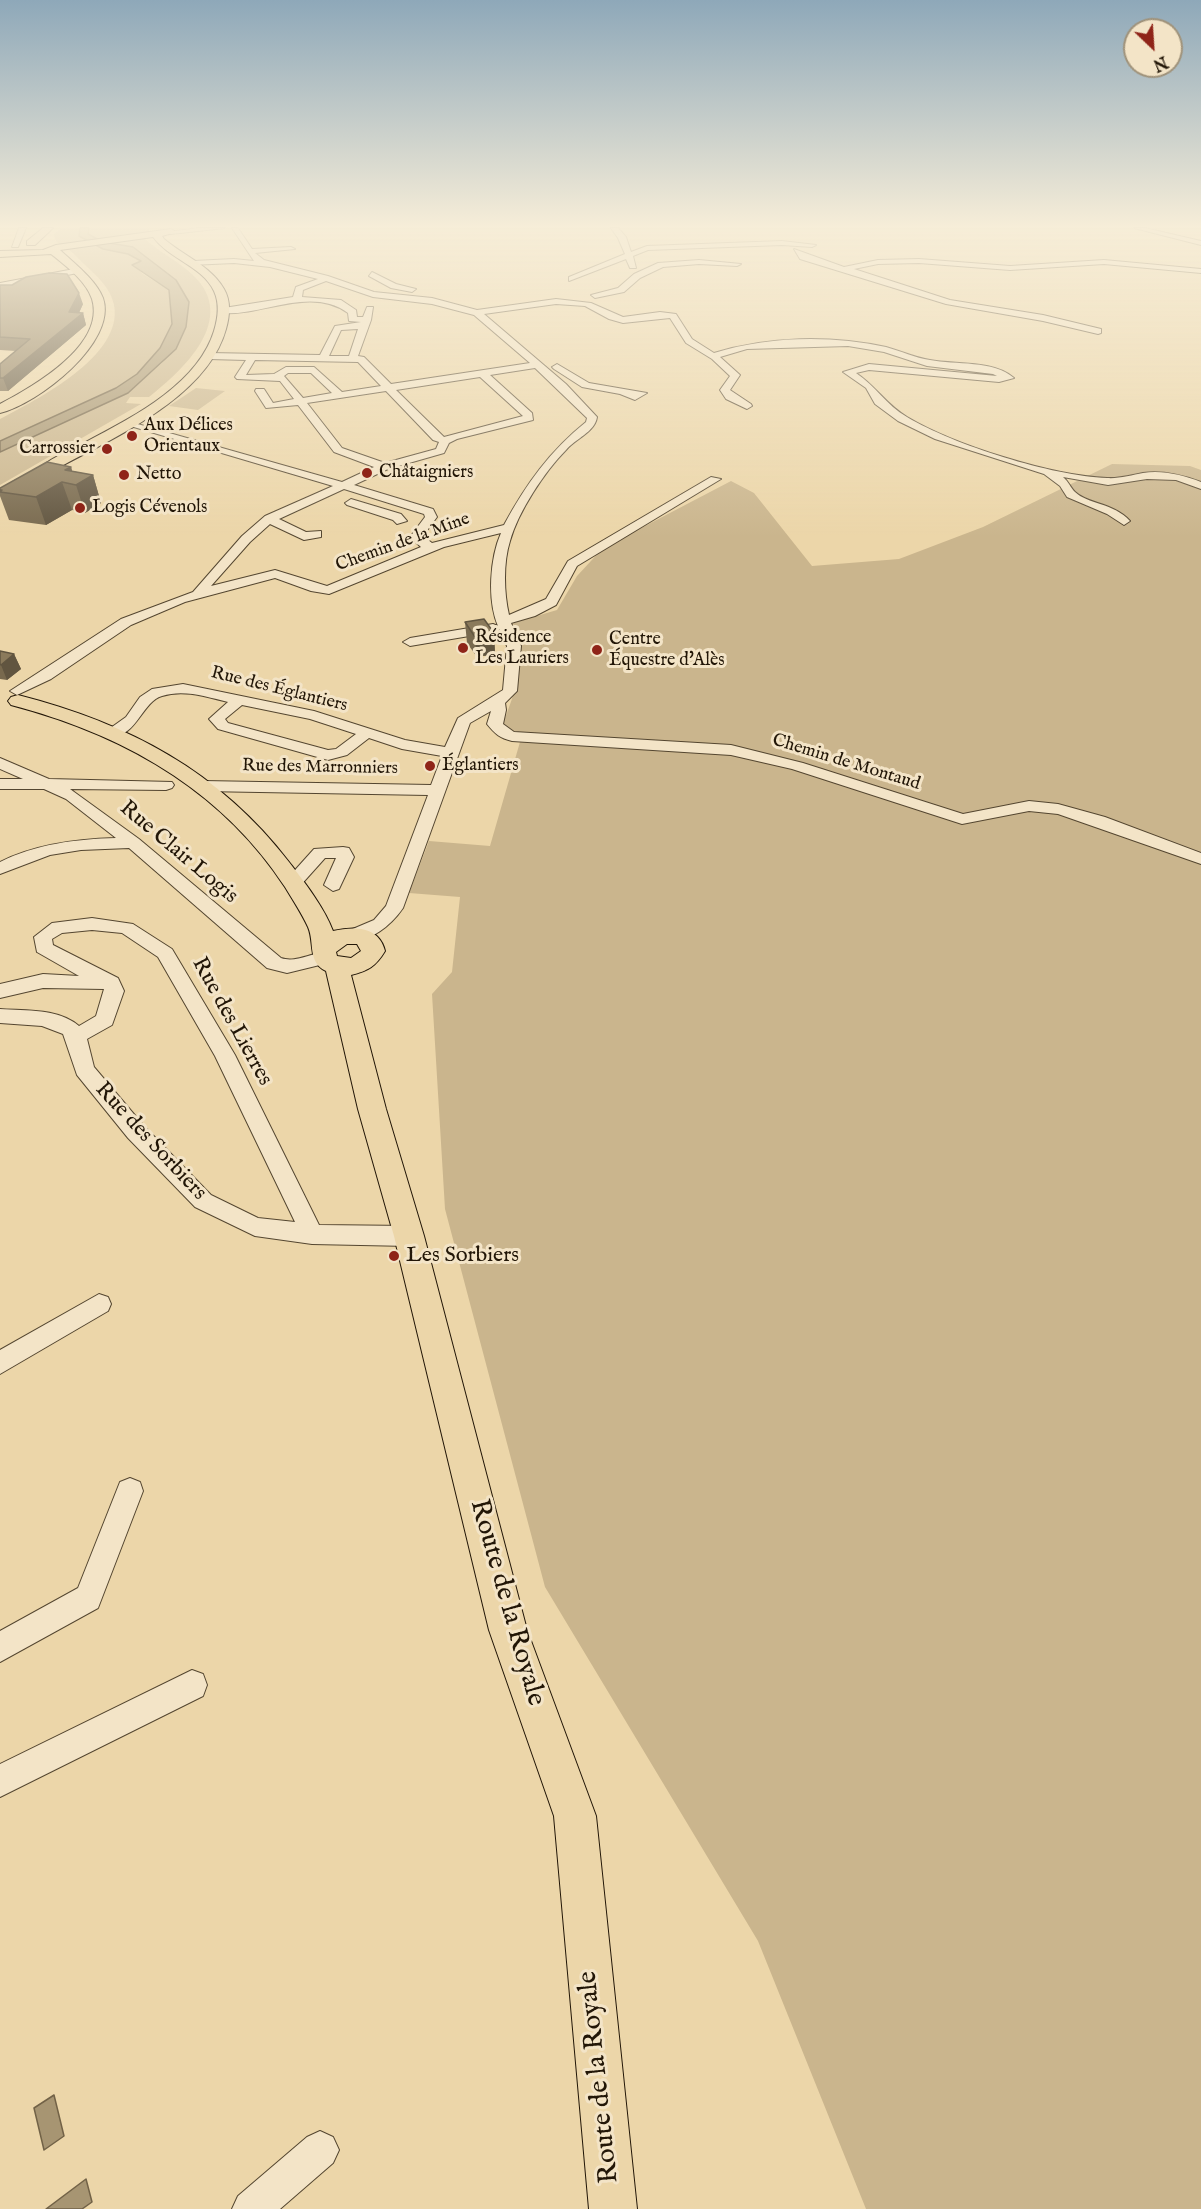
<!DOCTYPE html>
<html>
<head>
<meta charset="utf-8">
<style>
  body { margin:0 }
  #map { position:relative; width:1201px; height:2209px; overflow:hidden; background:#ecd6a9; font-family:"IM FELL English",serif }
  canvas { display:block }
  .north { position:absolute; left:1123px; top:18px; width:60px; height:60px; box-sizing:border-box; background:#f3e4c7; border:2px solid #9f927a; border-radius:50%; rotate:155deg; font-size:16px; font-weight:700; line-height:24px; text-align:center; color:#221607 }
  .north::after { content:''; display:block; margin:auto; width:21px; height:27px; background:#8f2418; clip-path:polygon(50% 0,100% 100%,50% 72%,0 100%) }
</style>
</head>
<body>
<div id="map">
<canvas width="1201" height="2209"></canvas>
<div class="north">N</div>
</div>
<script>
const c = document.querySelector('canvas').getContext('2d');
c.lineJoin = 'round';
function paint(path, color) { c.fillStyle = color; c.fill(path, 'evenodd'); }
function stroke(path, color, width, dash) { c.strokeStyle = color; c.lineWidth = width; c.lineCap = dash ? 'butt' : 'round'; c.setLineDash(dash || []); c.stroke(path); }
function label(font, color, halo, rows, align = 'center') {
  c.font = font + ' "IM FELL English",serif'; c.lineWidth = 6; c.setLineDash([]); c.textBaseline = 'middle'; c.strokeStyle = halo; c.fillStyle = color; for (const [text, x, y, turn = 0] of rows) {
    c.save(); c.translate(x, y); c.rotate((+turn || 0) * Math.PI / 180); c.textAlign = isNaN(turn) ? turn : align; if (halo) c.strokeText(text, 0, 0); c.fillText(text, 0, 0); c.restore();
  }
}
const green = new Path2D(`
  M61,228H80L79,236L103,249L128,254L142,262L133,264L143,274L169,290L172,324L160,348L137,374L116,388L0,441V419C36,400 124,356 114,305C110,284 89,270 75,255C68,247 54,246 54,234Z
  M89,228H149V233L144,238C159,252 178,261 193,275C239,319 183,370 149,397H130L126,403L141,404L0,485V452L128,393L162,363L186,327L189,302L176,280L133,247L103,242L88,234Z
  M196,388L225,391L198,410L169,406Z
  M1112,464L1190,466L1201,470V2209H866L758,1941L545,1587L445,1209L432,994L452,972L460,897L409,893L429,841L490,846L522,735L510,734L502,725C517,690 525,661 513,623L557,610L577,576L603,548L731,481L754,493L812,566L899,559L983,527Z`);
const water = new Path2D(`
  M80,228H89L88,234L103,242L133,247L176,280L189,302L186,327L176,349L128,393L0,452V441L116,388L137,374L160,348L172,324L169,290L132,265L141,261L128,254L103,249L79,236Z
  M54,2095L64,2136L44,2150L34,2108Z
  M86,2179L92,2202L82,2209H46Z`);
const minor = new Path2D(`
  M19,228H26L18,247H12Z
  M199,228H225L171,234L167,232Z
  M232,228H238L252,249L291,247L295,249L255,253L264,260L328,276L374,292L432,298L477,310L556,299L591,303L623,317L660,312L676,314L692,339L714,353C768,336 831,335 886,347C901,351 915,358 930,360C955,365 994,360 1014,378L999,382L869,370L856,373C876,386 886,405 907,417C954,445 1052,476 1107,478C1118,479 1132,475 1143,473C1163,470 1182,475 1201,482V489L1176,480L1147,479L1108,485L1063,477C1069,482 1070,487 1075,492C1087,504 1114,503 1130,521L1124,525L1107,514L1067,497L1060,486L1044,474L935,439L898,421L875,404L866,388L843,372L869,364L997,376L993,374L927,366L884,352L848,346L747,349L720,357L740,375L730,390L751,404L752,406L747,409L726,399L720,390L730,376L712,359L686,343L670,318L623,323L609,319L585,306L556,304L484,314L566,384L597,417C595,432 575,439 566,450C545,471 518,512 510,541C503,563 504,593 509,615L546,599L568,561L711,477L721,479L577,566L556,605L535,616L511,623L521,646L517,691L505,703L506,710L503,724L514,732L731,745L803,763L963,814L1029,801L1058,804L1105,817L1201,853V864L1058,814L1029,811L962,824L792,769L731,755L512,741C500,738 495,734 487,724L491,711L470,723L403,908C392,924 369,945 348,939L346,935L348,931L374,920L386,906L428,795L203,791L195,786L203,781L431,785L442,756L402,749L369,738L347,755L328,760L218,729L209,719L228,702C207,697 184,689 162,696C141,702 135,742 108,735L105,732L126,717L140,697L152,689L183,684L314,711L405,740L445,747L458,718L503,690L507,646L499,629L493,632L410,646L403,642L410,638L493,624L498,626C487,600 490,558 501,533L444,547L329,594L311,591L275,578L185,602L131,625L51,679L17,695L10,691L121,619L193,592L242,536L265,516L333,486L127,425V421L342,482L374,467L334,452L298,405L266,408L255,391L256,389H264L273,403L294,399L280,381L237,379L235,377L246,360L209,359L204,356L209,353L320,355L335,326L361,322L349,321L348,313C311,285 260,317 221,313V309L224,308L293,297L296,287L318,279L270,267L234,263L190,265L193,261L234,259L254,261ZM326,281L373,297L432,304L474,315L530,363L391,384L364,357L358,356L371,320L373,307H367L363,317H357L356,310L341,300L302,297L303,290ZM358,329L349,356H329L341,330ZM255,360L358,362L381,386L342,392L314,367H286L274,374L246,375ZM535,368L587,418L586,422C550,451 526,484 504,525L432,543L423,536L437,517L433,509L354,485L388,469L444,453L449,443L457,439L533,420L532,413L490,375ZM288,373H311L332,393L303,398L284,376ZM480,377L523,416L444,437L396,390ZM386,391L433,440L439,442L436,449L385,463L342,448L307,403ZM344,489L424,514L425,517L410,537L421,547L327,586L275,570L211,586L250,542L270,524L304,540L321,537V531L306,532L279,519ZM242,705L310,719L356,734L336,749L328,750L228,723L225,719Z
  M611,228H618L626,237L631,252L647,246L782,241L816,245L812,247L782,245L648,250L633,256L636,268H630L626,259L569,281V277L625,254L618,238Z
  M1134,228H1145L1201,241V245Z
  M794,249L844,267L878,260L919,259L1010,266L1104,260L1201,269V273L1104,264L1010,270L919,263L878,264L854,269L950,300L1043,315L1101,329V333L1098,334L1043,321L946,304L800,259Z
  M699,260L741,264L737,266L699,264L663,267L640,278L624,292L595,298L591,295L618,288L634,274L658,263Z
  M74,269L77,273L0,289V283Z
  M372,272L396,284L416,289L412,292L391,288L369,276Z
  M557,364L589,383L647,393L635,400L620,394L582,387L554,369L552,367Z
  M351,499L401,514L407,521L397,524L393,520L347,505L345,503Z
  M0,758L49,779L172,782L174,785L172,788L166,790L70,789L139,839L281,958C298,964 315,949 332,954L334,958L332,962L287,973L267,968L129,848L81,850L50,855L0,874V862C36,844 76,839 116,838L66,799L44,789H0V779H23L0,769Z
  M343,847L349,848L354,857L339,889L333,891L324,885L336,858H325L299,887H287L284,883L287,879L314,849Z
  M92,918L133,924L172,949L235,1055L319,1225L409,1226L417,1229L421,1236L417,1243L409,1246L312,1244L255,1236L195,1207L128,1138L77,1075L63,1034L42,1026L0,1023V1009C26,1011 58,1008 79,1026L96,1016L104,989L43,988L0,998V984L43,974L79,976L37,952L34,937L52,923ZM92,930L122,933L158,957L215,1056L295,1222L258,1218L211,1195L144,1126L94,1067L87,1039L112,1025L124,991L118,978L53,945L52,939L62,933Z
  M99,1294L108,1297L111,1304L108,1311L0,1374V1350Z
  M130,1478L140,1482L143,1491L98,1608L0,1662V1631L78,1588L120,1482Z
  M192,1670L203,1674L207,1685L203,1696L0,1797V1764Z
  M320,2131L333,2137L339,2150L333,2163L280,2209H232L238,2196L307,2137Z`);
const major = new Path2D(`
  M43,228H53L35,245H27V241Z
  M171,229L176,232L162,236L164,239C184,256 211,266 224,289C231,301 230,315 226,329C207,398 113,438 54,470L45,479H35L33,476C44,460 65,453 82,444C129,419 197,386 214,331C218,318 220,304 214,291C202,266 169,259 153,237L60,250C74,263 96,280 103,298C118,342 38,404 0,413V404C34,386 106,345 92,299C86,281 65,265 51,254L0,257V251L43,250L56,245Z
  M18,695C128,723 219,771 289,862C305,883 324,907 333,931C354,926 379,926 385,951C376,966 368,971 351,975L386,1109L424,1236L527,1630L596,1816L637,2209H589L554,1816L489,1630L394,1236L358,1109L326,971C307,962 315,943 308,927C302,914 293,900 285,887C221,789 122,734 11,705L8,701L11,697ZM347,944H357L361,951L351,958L337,956L336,952Z`);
const wall = new Path2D(`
  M0,285L83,304L79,313H83L86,325L8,391H0V364L16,351L0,350Z
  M71,467L72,471L93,475L101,503L85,513L72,510L46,525L9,520L0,496V488Z
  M465,622L494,633L495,654L477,657L467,643Z
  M0,651L14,654L21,669L7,680L0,679Z`);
const shadedWall = new Path2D(`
  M79,293L83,304L76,319L83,313L86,325L8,391L3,378L69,312Z
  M71,467L76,485L93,475L101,503L85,513L76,485L65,470Z
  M62,482L72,510L46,525L36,497Z
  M494,633L495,654L477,657L475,637Z
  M14,654L21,669L7,680L1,665Z`);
const building = new Path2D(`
  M49,273L67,274L79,293L69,312L83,313L3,378H0V364L30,339L0,337V285H12L26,277Z
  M47,462L71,467L65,470L93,475L76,485L62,482L36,497L0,492L2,490H0V488Z
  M484,619L494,633L475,637L465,622Z
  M0,651L14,654L1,665L0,664Z`);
const markers = [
  [132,436,6,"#8f2418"],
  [107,449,6,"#8f2418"],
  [367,473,6,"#8f2418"],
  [124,475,6,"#8f2418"],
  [80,508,6,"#8f2418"],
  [463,648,6,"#8f2418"],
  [597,650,6,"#8f2418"],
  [430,766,6,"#8f2418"],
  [394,1256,6,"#8f2418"]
];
const farPoinames = [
  ["Aux Délices",144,426],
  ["Orientaux",144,447],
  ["Carrossier",95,449,"right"],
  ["Châtaigniers",379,473],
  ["Netto",136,475],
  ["Logis Cévenols",92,508],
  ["Résidence",475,638],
  ["Les Lauriers",475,659],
  ["Centre",609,640],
  ["Équestre d'Alès",609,661],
  ["Églantiers",442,766]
];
const farStreetnames = [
  ["Chemin de la Mine",403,543,-20],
  ["Rue des Églantiers",279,690,14],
  ["Chemin de Montaud",846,763,17],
  ["Rue des Marronniers",320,768,1]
];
const streetNames = [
  ["Rue Clair Logis",178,853,40],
  ["Rue des Lierres",231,1022,61],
  ["Rue des Sorbiers",150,1142,47]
];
const poiNames = [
  ["Les Sorbiers",406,1256]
];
const nearStreetnames = [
  ["Route de la Royale",506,1603,74],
  ["Route de la Royale",600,2077,-96]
];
paint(green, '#cab58d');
paint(water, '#a79572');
stroke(water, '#726247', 1.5);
stroke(minor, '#544630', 2);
stroke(major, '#221607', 2);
paint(minor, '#f3e4c7');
paint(major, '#ecd6a9');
paint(wall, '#78694e');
paint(shadedWall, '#615540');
paint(building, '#8b7a5b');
stroke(building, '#615540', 1.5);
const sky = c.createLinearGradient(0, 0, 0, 537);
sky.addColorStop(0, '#8ea8b9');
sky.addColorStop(0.42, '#f6edd8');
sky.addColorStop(1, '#f6edd800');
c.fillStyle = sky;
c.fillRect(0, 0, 1201, 537);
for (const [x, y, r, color] of markers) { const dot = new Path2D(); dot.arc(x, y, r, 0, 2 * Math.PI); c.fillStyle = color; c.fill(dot); stroke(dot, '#f3e4c7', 2); }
label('18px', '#221607', '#f3e4c7', farPoinames, 'left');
label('18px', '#221607', '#f3e4c7', farStreetnames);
label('22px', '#221607', '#f3e4c7', streetNames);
label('22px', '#221607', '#f3e4c7', poiNames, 'left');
label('27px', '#221607', '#f3e4c7', nearStreetnames);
</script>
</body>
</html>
